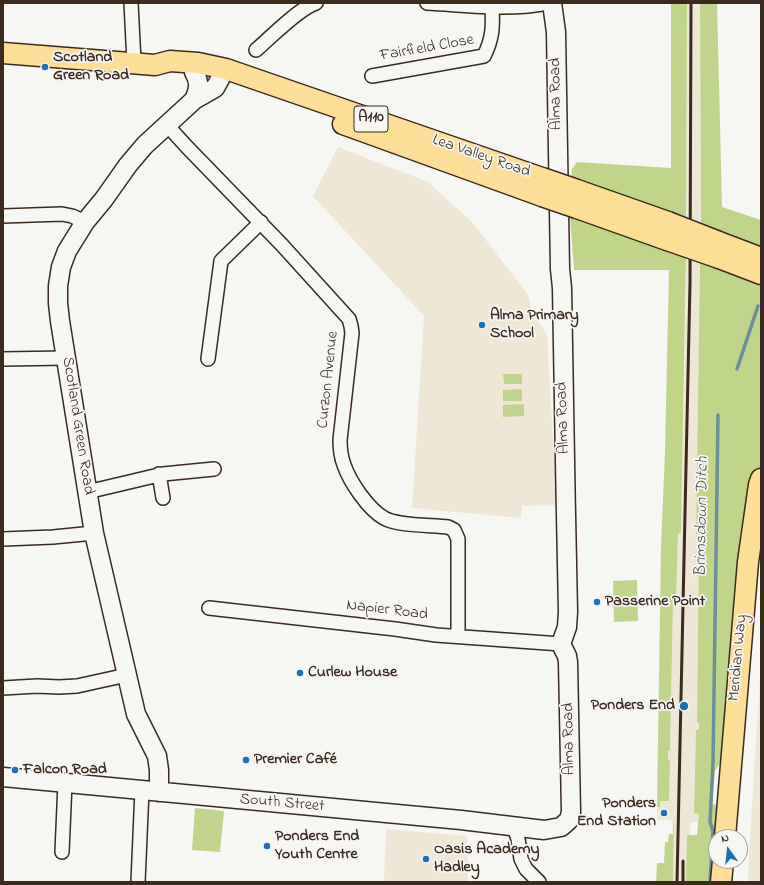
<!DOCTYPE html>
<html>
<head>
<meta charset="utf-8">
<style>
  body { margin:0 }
  #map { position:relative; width:764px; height:885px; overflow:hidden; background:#f6f6f2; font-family:"Indie Flower",sans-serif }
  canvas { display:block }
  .frame { position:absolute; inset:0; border:4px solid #3b2a1e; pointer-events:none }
  .north { position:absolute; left:708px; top:829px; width:40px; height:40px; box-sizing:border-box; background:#f6f6f2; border:1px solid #aba49d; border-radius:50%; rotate:345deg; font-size:11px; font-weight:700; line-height:16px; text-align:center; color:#3b2a1e }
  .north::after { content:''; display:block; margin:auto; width:14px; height:18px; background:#1f6fb2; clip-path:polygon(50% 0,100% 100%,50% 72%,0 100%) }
</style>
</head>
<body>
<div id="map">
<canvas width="764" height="885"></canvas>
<div class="frame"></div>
<div class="north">N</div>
</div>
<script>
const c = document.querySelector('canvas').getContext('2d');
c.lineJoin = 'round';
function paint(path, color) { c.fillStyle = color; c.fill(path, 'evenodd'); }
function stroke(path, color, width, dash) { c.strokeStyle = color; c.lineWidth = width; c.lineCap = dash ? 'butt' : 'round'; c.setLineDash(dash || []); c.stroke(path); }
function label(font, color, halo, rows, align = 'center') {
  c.font = font + ' "Indie Flower",sans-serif'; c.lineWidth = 3.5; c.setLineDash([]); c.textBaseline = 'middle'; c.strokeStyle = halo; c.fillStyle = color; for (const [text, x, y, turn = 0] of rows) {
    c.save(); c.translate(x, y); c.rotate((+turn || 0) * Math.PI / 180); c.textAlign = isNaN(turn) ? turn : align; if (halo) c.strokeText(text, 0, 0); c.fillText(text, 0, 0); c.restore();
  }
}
const built = new Path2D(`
  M687,3H700L701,181L696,533L699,534L697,722L699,723V730H696L694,813H699V822H691L690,835L687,836L686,882H673L674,823H672L671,820H657V807L660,806V801L669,800L670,761L668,760V751H670L673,602H676L678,533H681L686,295Z
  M338,147L428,182L473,223L528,295L532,313L547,335L557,505L522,506L521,518L412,508L424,316L313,196Z
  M761,662V882H748L750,837Z
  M386,829L467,836L468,882H384Z`);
const green = new Path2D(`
  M671,3H687L686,220L571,177L572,169L577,162L671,168Z
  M700,3H717L722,207L761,220V246L719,230L701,225Z
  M570,216L686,255L681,533H678L676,602H673L670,751H668V760H670L669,801H660V807H657L661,547L665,452L669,270H574Z
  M700,260L719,269L761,284V466L754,488L739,555L735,583L729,703L720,763L715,771L712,804L719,805L713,882H686L687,835H697L699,814L694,813L696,730H699V723L697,722L699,534H696Z
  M503,374H522V384H504Z
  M522,389V401H503V390Z
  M524,404V416L503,417V405Z
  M637,580L638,621L614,622L613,581Z
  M195,808L224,811L220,852L192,850Z
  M673,823H674L673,882H656L657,863H664L665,842H668L669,834H673Z`);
const stream = new Path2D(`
  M737,369L758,306
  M710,882L713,831L710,822L713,763L718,415`);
const street = new Path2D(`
  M131,3L134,62
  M427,3C467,5 510,11 549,3
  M256,50C270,38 299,8 316,3
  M372,76L484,56C493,38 493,26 492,6
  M167,125L186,146L282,245L349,319L351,326L352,333L340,440C340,449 341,457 344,465C350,482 368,509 384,518C397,526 432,525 448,527L454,530L458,539V636
  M3,216L62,214L72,216L85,222
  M3,359L66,358
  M208,359L221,261L261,222
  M159,474L163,498
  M87,492L163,474L214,469
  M3,539L53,537L94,533
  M209,608L395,629L436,635L561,644
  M3,688L37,686L59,687L77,686L127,675
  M514,827L518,839L521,859L526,869L539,882
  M62,852L65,783
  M138,882L142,790`);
const secondary = new Path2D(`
  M194,72C200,82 199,89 194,100
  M3,777L461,820L544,830L561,827L569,820L571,812L568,662L567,656L561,644L567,627L568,612C566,504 563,396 562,288L560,269L556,32L552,3
  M159,792V770L157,756L136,714L94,533L60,321L58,303V286L61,267L67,251L85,222L104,199L128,165L145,145L194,100L215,88L220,79`);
const primary = new Path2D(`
  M3,53L155,65L170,61L198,63L226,69L542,178
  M343,124L542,196
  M577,190L668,222
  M577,208L667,240
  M719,242L761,258
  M719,258L761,274
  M725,837L748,562L759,485L761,479
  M721,882L723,861`);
const rail = new Path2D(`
  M677,882L690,283L691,3
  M683,882V861`);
const primaryBridge = new Path2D(`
  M542,178L577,190
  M542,196L577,208
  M668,222L719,242
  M667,240L719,258`);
const markers = [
  [45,67,4,"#1f6fb2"],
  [482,325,4,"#1f6fb2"],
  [597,602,4,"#1f6fb2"],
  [300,673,4,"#1f6fb2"],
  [684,706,5,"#1f6fb2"],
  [246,760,4,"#1f6fb2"],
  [15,770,4,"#1f6fb2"],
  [664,813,4,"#1f6fb2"],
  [267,846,4,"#1f6fb2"],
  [426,859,4,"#1f6fb2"]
];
const shields = [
  [371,119,34]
];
const shieldNames = [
  ["A110",371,119]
];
const streetNames = [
  ["Fairfield Close",427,49,-10],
  ["Alma Road",557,94,-91],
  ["Lea Valley Road",481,157,19],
  ["Curzon Avenue",329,380,-84],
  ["Alma Road",564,418,-92],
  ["Scotland Green Road",77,426,81],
  ["Napier Road",387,611,7],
  ["Meridian Way",739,658,-85],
  ["Alma Road",570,739,-91],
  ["South Street",282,804,5]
];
const poiNames = [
  ["Scotland",53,58],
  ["Green Road",53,76],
  ["Alma Primary",490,316],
  ["School",490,334],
  ["Passerine Point",605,602],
  ["Curlew House",308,673],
  ["Ponders End",675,706,"right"],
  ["Premier Café",254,760],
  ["Falcon Road",23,770],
  ["Ponders",656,804,"right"],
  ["End Station",656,822,"right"],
  ["Ponders End",275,837],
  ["Youth Centre",275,855],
  ["Oasis Academy",434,850],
  ["Hadley",434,868]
];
const waterNames = [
  ["Brimsdown Ditch",703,517,-89]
];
paint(built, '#eee7d6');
paint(green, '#c1d58a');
stroke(stream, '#6c8f9a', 3.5);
stroke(street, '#3b2a1e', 16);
stroke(secondary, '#3b2a1e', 21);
stroke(primary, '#3b2a1e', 23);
stroke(street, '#f6f6f2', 13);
stroke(secondary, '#f6f6f2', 18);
stroke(primary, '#fdde96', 20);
stroke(rail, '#3b2a1e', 3);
stroke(primaryBridge, '#3b2a1e', 23, []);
stroke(primaryBridge, '#fdde96', 20);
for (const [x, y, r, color] of markers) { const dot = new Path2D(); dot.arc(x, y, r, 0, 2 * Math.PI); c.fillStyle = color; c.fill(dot); stroke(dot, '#f6f6f2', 1.5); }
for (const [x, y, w] of shields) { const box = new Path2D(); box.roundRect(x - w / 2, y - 13, w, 26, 3); c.fillStyle = '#f6f6f2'; c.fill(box); stroke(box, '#3b2a1e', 1); }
label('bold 15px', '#3b2a1e', null, shieldNames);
label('16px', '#3b2a1e', '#f6f6f2', streetNames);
label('bold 16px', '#3b2a1e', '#f6f6f2', poiNames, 'left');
label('italic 17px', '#4f5452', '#f6f6f2', waterNames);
</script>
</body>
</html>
